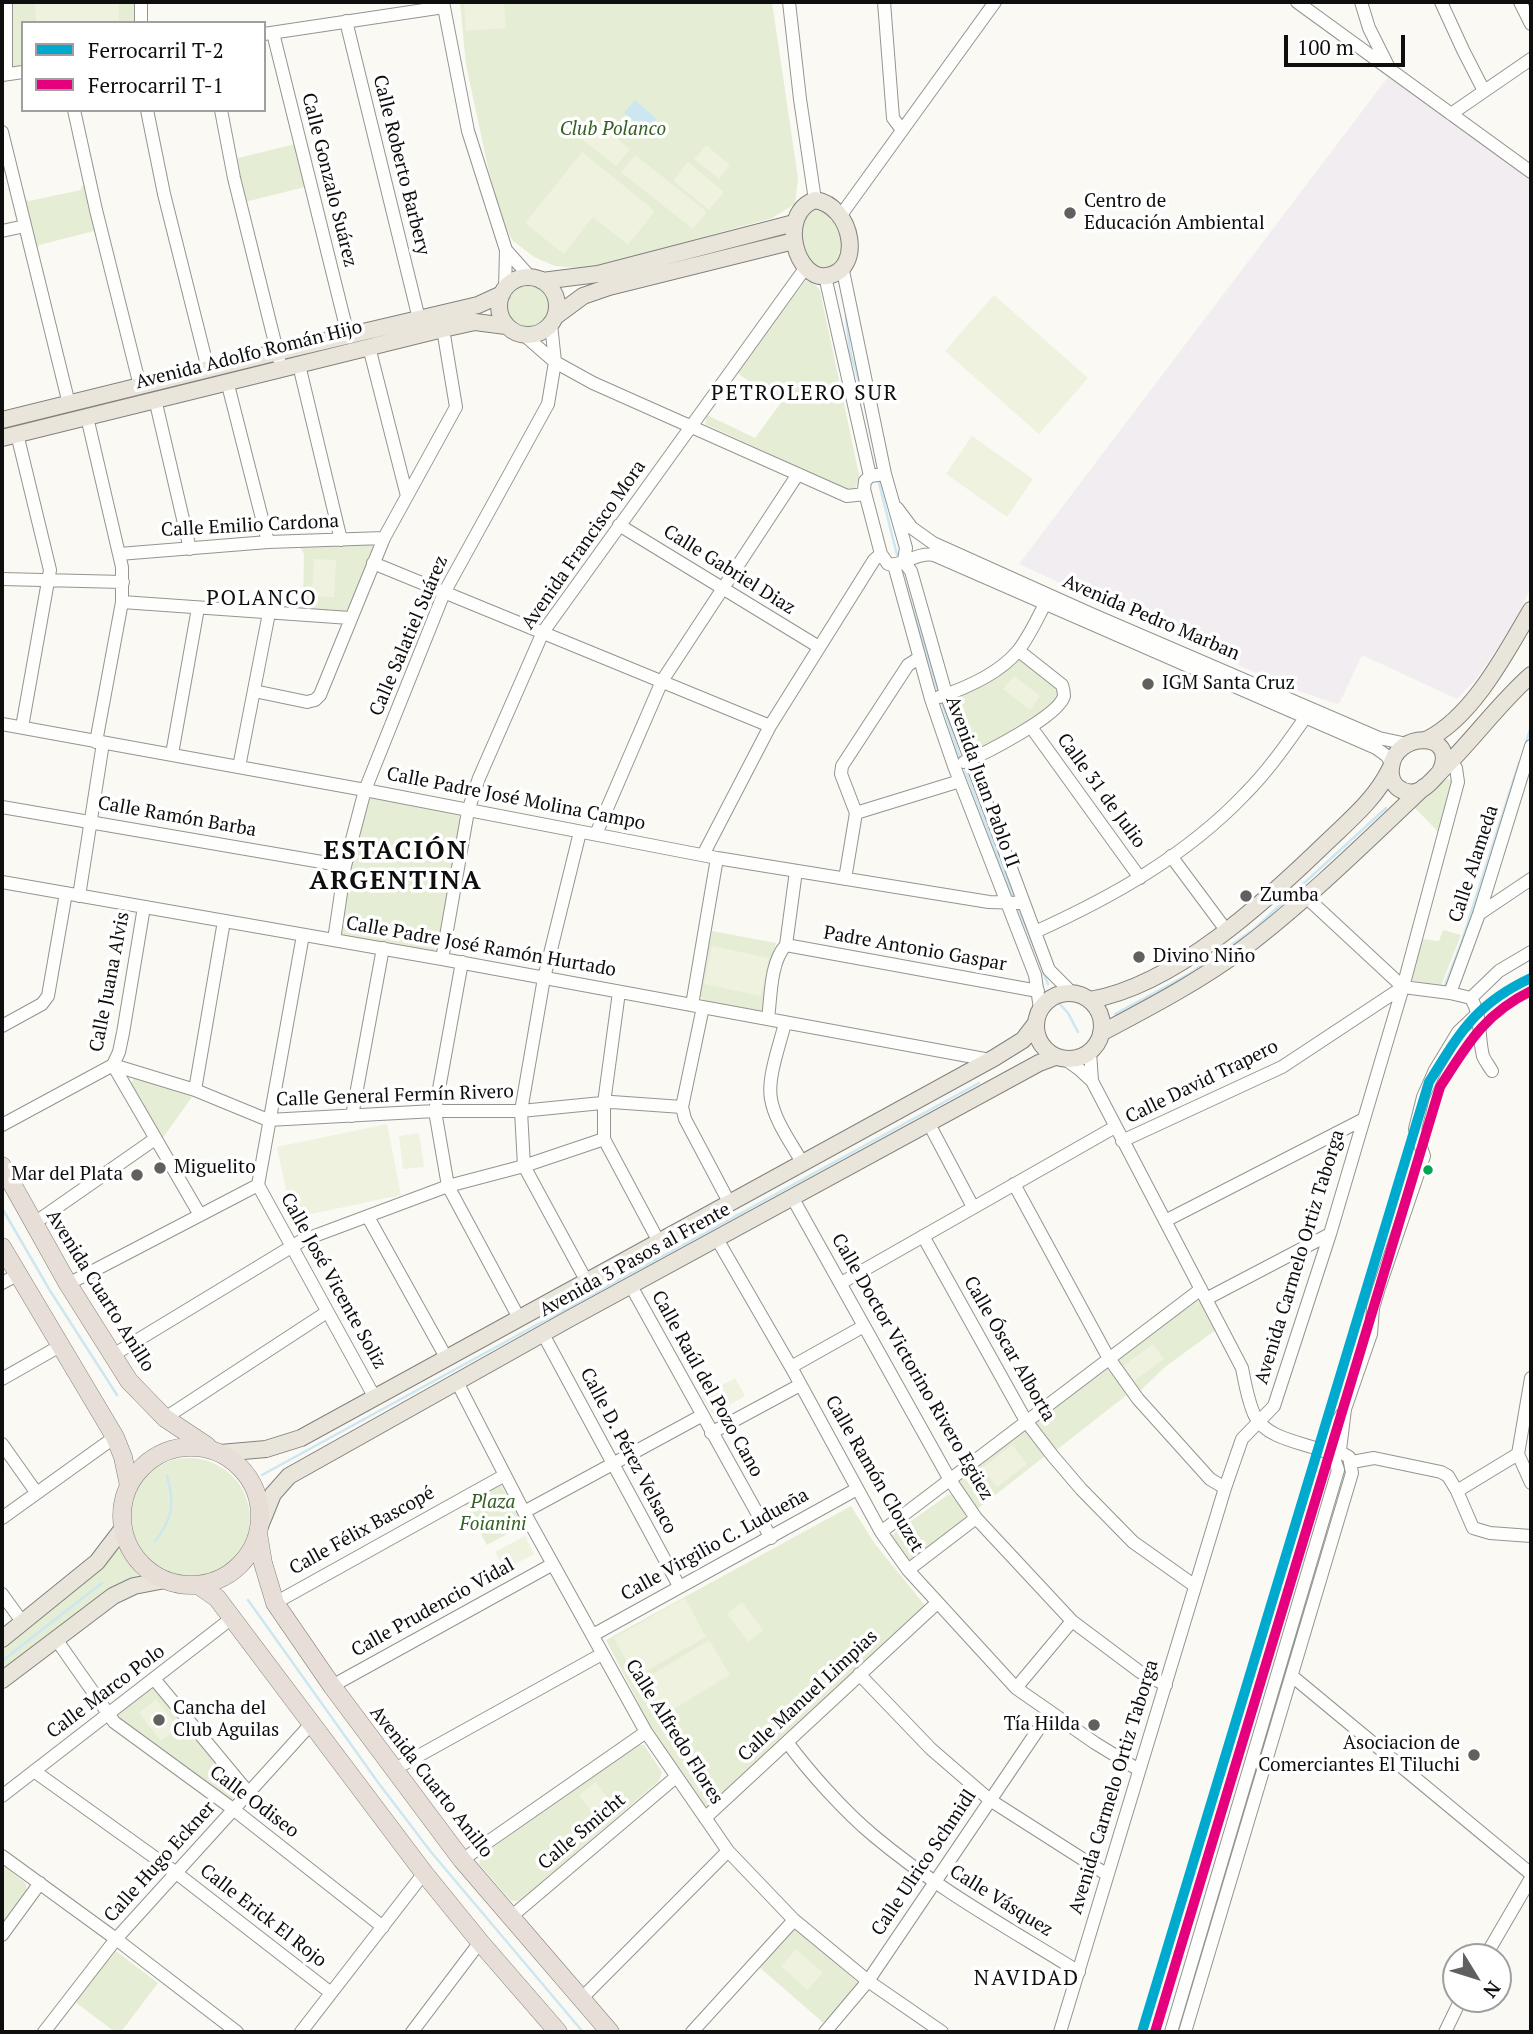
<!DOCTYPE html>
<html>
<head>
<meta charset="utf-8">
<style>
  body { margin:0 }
  #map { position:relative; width:1533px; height:2034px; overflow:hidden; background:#faf9f4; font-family:"PT Serif",serif }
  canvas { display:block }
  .frame { position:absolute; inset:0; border:4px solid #0e0e0e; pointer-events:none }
  .legend { position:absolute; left:21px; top:21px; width:245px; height:91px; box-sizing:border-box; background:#fff; border:2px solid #9f9f9f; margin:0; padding:9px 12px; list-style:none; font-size:21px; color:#0e0e0e }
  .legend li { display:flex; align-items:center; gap:14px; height:35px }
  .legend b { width:35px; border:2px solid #9f9f9f }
  .north { position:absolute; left:1442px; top:1943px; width:70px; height:70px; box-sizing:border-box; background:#fff; border:2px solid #9f9f9f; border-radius:50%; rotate:128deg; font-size:19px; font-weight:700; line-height:28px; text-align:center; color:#0e0e0e }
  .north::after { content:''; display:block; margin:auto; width:24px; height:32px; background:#61605e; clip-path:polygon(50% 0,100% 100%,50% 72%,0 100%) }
  .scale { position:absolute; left:1284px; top:35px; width:121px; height:32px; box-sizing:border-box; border:4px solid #0e0e0e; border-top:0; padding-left:9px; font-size:21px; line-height:24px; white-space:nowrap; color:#0e0e0e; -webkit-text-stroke:5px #fff; paint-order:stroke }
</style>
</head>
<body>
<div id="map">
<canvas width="1533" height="2034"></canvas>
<div class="frame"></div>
<ul class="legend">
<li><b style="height:9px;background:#00a9ce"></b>Ferrocarril T-2</li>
<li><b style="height:9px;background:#e5007d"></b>Ferrocarril T-1</li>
</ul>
<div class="north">N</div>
<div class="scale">100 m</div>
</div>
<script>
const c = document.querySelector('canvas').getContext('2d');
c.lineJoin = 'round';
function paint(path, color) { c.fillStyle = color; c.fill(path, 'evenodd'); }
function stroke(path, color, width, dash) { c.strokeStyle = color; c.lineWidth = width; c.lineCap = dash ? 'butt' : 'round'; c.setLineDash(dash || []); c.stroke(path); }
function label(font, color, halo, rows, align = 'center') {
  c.font = font + ' "PT Serif",serif'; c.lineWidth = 7; c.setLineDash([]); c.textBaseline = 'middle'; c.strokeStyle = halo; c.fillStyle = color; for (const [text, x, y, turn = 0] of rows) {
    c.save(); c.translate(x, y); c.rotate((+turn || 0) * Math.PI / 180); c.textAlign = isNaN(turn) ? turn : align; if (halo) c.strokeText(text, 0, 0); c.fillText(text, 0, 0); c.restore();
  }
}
const industrial = new Path2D(`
  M1388,77L1531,181V586L1514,624L1477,678L1457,699L1362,655L1340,702L1337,704L1284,686L1019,564Z`);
const green = new Path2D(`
  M12,2H135V23H23V70L15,68L11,63Z
  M460,2H772L798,178L795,204L772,218L589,269L555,266L534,257L512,240L501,217L489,172L466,65Z
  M295,144L305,187L245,202L234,159Z
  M86,185L99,234L94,231L39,245L37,249L23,198L29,201L81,190V187Z
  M814,205L831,211C842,235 848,244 834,269H817L800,248L802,216Z
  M806,280L816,285L820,291L860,479L855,488L846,489L705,424L707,415L755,438L780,404L736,372Z
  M504 307a24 24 0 1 1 48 0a24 24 0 1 1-48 0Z
  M372,542L376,545L347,613L299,610L303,603L304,554L300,547Z
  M1020,658L1056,685L1058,698L1032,720L973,755L952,697Z
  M1445,778L1453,781L1442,836L1414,807Z
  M365,797L458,814L461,822L437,947L431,954L338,937Z
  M1443,930L1461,935L1441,986L1410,980L1422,939L1439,941Z
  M712,931L776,943L762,1014L704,1001L700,996Z
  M136,1077L192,1097L162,1139L131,1082Z
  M1194,1299L1201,1302L1217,1329L1165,1367L1138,1393L1116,1361Z
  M1105,1366L1128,1394L1054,1452L1034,1426L1035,1418Z
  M1026,1428L1045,1456L976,1510L958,1482L959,1479Z
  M128 1519a61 61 0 1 1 122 0a61 61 0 1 1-122 0Z
  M500,1483L523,1525L487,1545L464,1503Z
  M949,1494C957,1497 966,1511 966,1520L908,1564L889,1537Z
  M851,1506L875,1544L928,1609L705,1815L661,1747L606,1640Z
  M120,1547C124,1561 133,1569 146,1577L2,1675V1643L99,1569Z
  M154,1685L157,1687L237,1790V1793L231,1800L115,1716Z
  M638,1745H644L662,1772L659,1781L519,1901H511L479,1864L481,1856Z
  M2,1864L26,1884L27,1895L2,1925Z
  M795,1930L800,1931L859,1984L827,2026L758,1966L789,1932Z
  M116,1951L158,1983L121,2032H115L71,1999L109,1952Z`);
const pitch = new Path2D(`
  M35,2H119V23H36Z
  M464,2H504L506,28L466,31Z
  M593,119L630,149L616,166L579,137Z
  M706,145L730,165L719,179L694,159Z
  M582,152L655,211L628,245L593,217L564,254L525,223Z
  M635,155L707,212L693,229L621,172Z
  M688,162L724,192L709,210L673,181Z
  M994,295L1088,378L1039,434L945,351Z
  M972,436L1033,479L1007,517L946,474Z
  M314,559L336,560L334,597L312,596Z
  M1014,676L1040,696L1030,710L1003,689Z
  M712,946L769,958L761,996L704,984Z
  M387,1124L401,1195L292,1218L277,1147Z
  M419,1133L424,1167L403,1169L399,1136Z
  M1153,1344L1164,1359L1134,1381L1123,1366Z
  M735,1378L745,1396L712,1414L702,1396Z
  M1012,1445L1027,1464L997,1487L982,1468Z
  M525,1536L534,1554L504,1570L495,1552Z
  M685,1598L706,1637L635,1677L614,1638Z
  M742,1602L763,1630L748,1642L727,1614Z
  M709,1640L730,1675L658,1718L638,1683Z
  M156,1699L178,1728L161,1741L139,1713Z
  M596,1782L618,1812L601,1825L579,1795Z
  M796,1949L823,1973L807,1990L781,1966Z`);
const water = new Path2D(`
  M635,100L657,119L647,131L624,113Z`);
const stream = new Path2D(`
  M846,316L850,351L860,385
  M879,483L897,555
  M906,587L938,691
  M942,703L960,758
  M1525,746L1531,726
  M965,770L1013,897
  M1019,910L1041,965
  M1043,972L1048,984
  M1445,985L1461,944L1519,763
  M1058,1002L1068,1013L1078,1032
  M1115,1014L1189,974L1253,930L1386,808
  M2,1208L49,1289L117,1395
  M262,1475L979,1083
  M155,1541C173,1518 175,1504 167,1476
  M248,1600L377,1781L431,1852L583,2032
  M2,1661L102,1583`);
const minor = new Path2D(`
  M6,2V74
  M141,2V23
  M443,2L468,131L506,250L505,289
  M789,2L800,99L815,200
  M884,2L893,118L902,130
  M1297,2L1531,172
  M1361,2L1369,28L1388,66
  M1441,2L1463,50L1484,91
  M1520,2L1531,24
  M346,21L419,319
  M273,33L348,335
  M264,34L444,7
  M2,75L23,72
  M74,110L96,210L140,386
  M147,110L164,194L208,369
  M221,110L234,178L279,359
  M1451,114L1531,59
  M2,132L69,404
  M841,215L995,2
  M2,231L25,226
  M506,250L530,277
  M842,266L885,474
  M825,276L870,476
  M524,335L555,362L593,383L847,496L865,494
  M369,347L407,496
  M299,365L341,540
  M227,381L268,542
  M155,399L190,549
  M87,417L122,567V602L96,742
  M17,434L50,570L22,727
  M897,508L912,528L933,543L1091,614L1379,738L1407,744
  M619,525L819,647
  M119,554L268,542L384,538
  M904,560L906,548L885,474L870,476L865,481L864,489L881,554L888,564C903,567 915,552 934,555L1376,748L1387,756L1391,763
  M903,561L911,571L946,694L1049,970L1072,993
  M373,563L770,726
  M894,565L931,699L954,766L1035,975L1040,1009
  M2,579L123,582
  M122,602L350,618
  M254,691L307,702L315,700L320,695L384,538L456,407L443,329
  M939,697C966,688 998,674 1017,652C1028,639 1037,619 1045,604
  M2,724L365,790L717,858L989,902L1024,903
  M1031,727L1140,878
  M172,754L198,608
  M964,762C984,754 1059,716 1064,696C1064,694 1063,688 1062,685L1019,651
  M239,767L269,613
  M2,807L345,866
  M856,813L960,781
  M580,832L544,978L521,1111L524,1166L587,1282
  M596,834L662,681L798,474
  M703,855L770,726L874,560L881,554
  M1171,856L1226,930
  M845,879L856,813L841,774L842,766L908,665L919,658
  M2,882L442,959L990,1060
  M79,896L103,743
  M1305,896L1403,987
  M144,907L123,1033L119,1052L113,1065L200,1215
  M1479,914L1531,879
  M1035,932C1112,897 1186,856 1245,794C1268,771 1286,745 1305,718
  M303,935L258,1185L375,1398
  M334,940L345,866L365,790L444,593L548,404L555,362L551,324
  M786,945L1038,991
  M442,959L468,811L479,778L543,632L806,267
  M462,962L435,1111L448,1186L519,1318
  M1403,987L1450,993L1471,998C1482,1017 1478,1036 1483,1056C1485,1061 1489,1066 1492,1071
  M619,992L604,1103V1139L659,1242
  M1450,993L1479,914L1531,746
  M1471,998L1499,971L1531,952
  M692,1005L717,858
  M703,1007L682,1107L685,1119L730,1204
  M768,1019C771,997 770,962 786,945L796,871
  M785,1023C780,1044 767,1078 771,1099C775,1122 792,1144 803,1164
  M2,1026L42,1004L48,996L66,893
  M1090,1052L1092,1081L1242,1368C1245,1383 1248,1402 1255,1416C1267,1440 1307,1443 1329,1453L1334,1458L1338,1470L1171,2032
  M1065,1059L1079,1069L1092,1081
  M195,1090L224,921
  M352,1116L383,948
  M928,1122L973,1207
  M2,1125L113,1065L195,1090L268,1120L435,1111H521L612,1102L682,1107
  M1122,1141L1282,1067L1403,987
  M1014,1184L1108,1357L1138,1399L1210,1479L1225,1488
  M792,1197L950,1480L976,1518L1072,1621L1140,1672L1166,1685
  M368,1217L447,1359
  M1165,1221L1362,1120
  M33,1224L155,1139
  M923,1236L1026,1421L1052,1455L1081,1489L1133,1542L1195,1586
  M717,1239L791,1367L881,1532L908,1570L1016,1688L1095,1743L1139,1770
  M2,1283L17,1275
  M841,1283L1115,1127
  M68,1284L258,1185
  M631,1286L771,1538
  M1206,1299L1330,1234
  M543,1334L679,1586
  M113,1355L301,1241L448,1186L524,1166L604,1139
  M791,1367L864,1326
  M1531,1378L1518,1454L1531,1483
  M2,1379L60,1346
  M457,1382L524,1512L646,1732L728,1851L794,1920L868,1981L942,2032
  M165,1418L327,1312
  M711,1433L800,1385
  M2,1444L36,1492
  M1324,1444L1342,1414
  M1340,1450L1345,1409L1371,1334L1373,1308L1379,1288L1424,1156L1415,1129L1423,1097L1435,1070L1458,1032L1477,1014
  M1352,1462L1374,1458L1441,1472L1448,1476L1457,1491L1473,1528L1490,1533L1531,1536
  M1457,1491L1518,1454
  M524,1512L701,1416
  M2,1518L115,1437
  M881,1532L1201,1289
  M908,1570L976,1518
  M2,1594L23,1623
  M275,1603L505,1475
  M593,1635L857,1489
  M56,1639L114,1722L233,1809L383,1927
  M859,1674L931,1749L990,1800L1106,1874
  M1292,1676L1531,1874
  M155,1680L248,1792
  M332,1686L553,1564
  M1016,1688L1072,1621
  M787,1742C809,1772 845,1812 874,1836C937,1889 1010,1929 1079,1972
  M393,1770L602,1654
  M34,1771L175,1872L331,1993
  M2,1796L232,1618
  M705,1818L937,1603
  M2,1856L116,1939L237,2032
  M462,1860L646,1732
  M512,1916L676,1777
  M2,1935L40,1883
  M1485,1957L1531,1878
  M581,1999L728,1851
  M44,2032L116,1939L311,1724
  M301,2032L424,1873
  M412,2032L480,1942
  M692,2032L794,1920
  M825,2032L868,1981L1050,1712
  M1060,2032L1225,1488L1242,1439L1274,1406L1330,1234L1403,987L1458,782L1456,768L1451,762
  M1185,2032L1352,1473L1349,1457L1323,1443
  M1445,2032L1461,1999`);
const major = new Path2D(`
  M815,200C853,206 864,270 827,276C796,281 777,214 815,200Z
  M499 306a29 29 0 1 1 58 0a29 29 0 1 1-58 0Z
  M542,281L598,274L794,223
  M556,316L583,296L609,287L794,241
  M2,420L278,352L478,305L502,294
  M2,438L443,329L475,322L506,326
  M1426,740C1472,718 1506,653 1531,610
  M1440,772C1460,730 1394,731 1391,768C1390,775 1392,782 1397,787C1403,792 1411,794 1418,791C1427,788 1435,777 1442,770C1473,740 1499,703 1531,675
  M1036 1026a33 33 0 1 1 66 0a33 33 0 1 1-66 0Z
  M1090,1000C1176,985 1266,901 1328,841C1351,819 1376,798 1390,769
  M1101,1033C1150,1007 1200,981 1244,948C1306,901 1367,841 1424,787
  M220,1453L266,1449L301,1438L994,1058L1023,1040L1036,1023
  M260,1526L273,1494L289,1476L567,1320L1039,1063L1055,1057
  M2,1639L97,1562L123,1528
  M2,1680L113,1596L134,1586L165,1580`);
const highway = new Path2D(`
  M2,1166L68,1284L129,1381L165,1418L207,1446
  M2,1247L115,1437L123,1457L129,1486
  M122 1516a69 69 0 1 1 138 0a69 69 0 1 1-138 0Z
  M258,1533L263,1563L275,1603L332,1686L462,1860L610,2032
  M198,1585L217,1598L424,1873L480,1942L558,2032`);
const rail1 = new Path2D(`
  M1142,2032L1429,1082C1460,1033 1475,1004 1531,978`);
const rail2 = new Path2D(`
  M1155,2032L1440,1087C1467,1045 1484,1014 1531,991`);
const markers = [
  [1070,213,7,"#61605e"],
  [1148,684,7,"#61605e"],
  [1246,896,7,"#61605e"],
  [1139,957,7,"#61605e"],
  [160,1168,7,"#61605e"],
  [1428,1170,6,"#00a651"],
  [137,1175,7,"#61605e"],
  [159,1720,7,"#61605e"],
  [1094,1725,7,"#61605e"],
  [1474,1755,7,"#61605e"]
];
const parkNames = [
  ["Club Polanco",613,130],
  ["Plaza",493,1503],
  ["Foianini",493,1525]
];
const streetNames = [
  ["Calle Roberto Barbery",401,165,76],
  ["Calle Gonzalo Suárez",329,180,76],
  ["Avenida Adolfo Román Hijo",249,355,-14],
  ["Calle Emilio Cardona",250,526,-3],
  ["Avenida Francisco Mora",584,545,-55],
  ["Calle Gabriel Diaz",729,570,32],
  ["Avenida Pedro Marban",1151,618,23],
  ["Calle Salatiel Suárez",409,636,-67],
  ["Avenida Juan Pablo II",982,782,70],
  ["Calle 31 de Julio",1101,791,54],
  ["Calle Padre José Molina Campo",516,799,11],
  ["Calle Ramón Barba",177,817,10],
  ["Calle Alameda",1474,864,-72],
  ["Calle Padre José Ramón Hurtado",481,947,10],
  ["Padre Antonio Gaspar",915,949,10],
  ["Calle Juana Alvis",110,982,-79],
  ["Calle David Trapero",1202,1082,-26],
  ["Calle General Fermín Rivero",395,1096,-2],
  ["Avenida Carmelo Ortiz Taborga",1300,1257,-73],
  ["Avenida 3 Pasos al Frente",635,1260,-29],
  ["Calle José Vicente Soliz",333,1281,61],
  ["Avenida Cuarto Anillo",100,1291,58],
  ["Calle Óscar Alborta",1009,1349,60],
  ["Calle Doctor Victorino Rivero Egüez",912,1367,60],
  ["Calle Raúl del Pozo Cano",707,1384,61],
  ["Calle D. Pérez Velsaco",628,1451,62],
  ["Calle Ramón Clouzet",874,1474,60],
  ["Calle Félix Bascopé",362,1531,-29],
  ["Calle Virgilio C. Ludueña",715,1545,-29],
  ["Calle Prudencio Vidal",433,1608,-29],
  ["Calle Marco Polo",106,1692,-37],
  ["Calle Manuel Limpias",808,1696,-43],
  ["Calle Alfredo Flores",674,1732,58],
  ["Avenida Cuarto Anillo",431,1782,52],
  ["Avenida Carmelo Ortiz Taborga",1114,1787,-73],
  ["Calle Odiseo",254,1802,37],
  ["Calle Smicht",582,1832,-40],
  ["Calle Hugo Eckner",160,1862,-48],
  ["Calle Ulrico Schmidl",924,1863,-56],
  ["Calle Vásquez",1001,1901,32],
  ["Calle Erick El Rojo",263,1916,38]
];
const poiNames = [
  ["Centro de",1084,202],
  ["Educación Ambiental",1084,224],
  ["IGM Santa Cruz",1162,684],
  ["Zumba",1260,896],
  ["Divino Niño",1153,957],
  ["Miguelito",174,1168],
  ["Mar del Plata",123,1175,"right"],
  ["Cancha del",173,1709],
  ["Club Aguilas",173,1731],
  ["Tía Hilda",1080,1725,"right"],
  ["Asociacion de",1460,1744,"right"],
  ["Comerciantes El Tiluchi",1460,1766,"right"]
];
const neighbourhoodNames = [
  ["PETROLERO SUR",805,394],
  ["POLANCO",262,599],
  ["NAVIDAD",1027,1979]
];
const districtNames = [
  ["ESTACIÓN",396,852],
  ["ARGENTINA",396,882]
];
paint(industrial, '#f1edf0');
paint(green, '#e5eed5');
paint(pitch, '#eef2df');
paint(water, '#cce7f2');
stroke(stream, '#cce7f2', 2.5);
stroke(minor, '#949492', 14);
stroke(major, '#82817f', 18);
stroke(highway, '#82817f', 19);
stroke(minor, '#fefefd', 12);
stroke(major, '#eae5da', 16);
stroke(highway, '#e7ded7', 18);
stroke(rail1, '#00a9ce', 10);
stroke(rail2, '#e5007d', 10);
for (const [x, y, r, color] of markers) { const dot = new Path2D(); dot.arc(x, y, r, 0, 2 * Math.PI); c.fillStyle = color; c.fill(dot); stroke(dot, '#fff', 2.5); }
label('italic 19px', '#346024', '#fff', parkNames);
label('19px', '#0e0e0e', '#fff', streetNames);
label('19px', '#0e0e0e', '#fff', poiNames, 'left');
c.letterSpacing = '2px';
label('21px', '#0e0e0e', '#fff', neighbourhoodNames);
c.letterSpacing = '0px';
c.letterSpacing = '2px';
label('bold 26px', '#0e0e0e', '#fff', districtNames);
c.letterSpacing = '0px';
</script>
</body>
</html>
